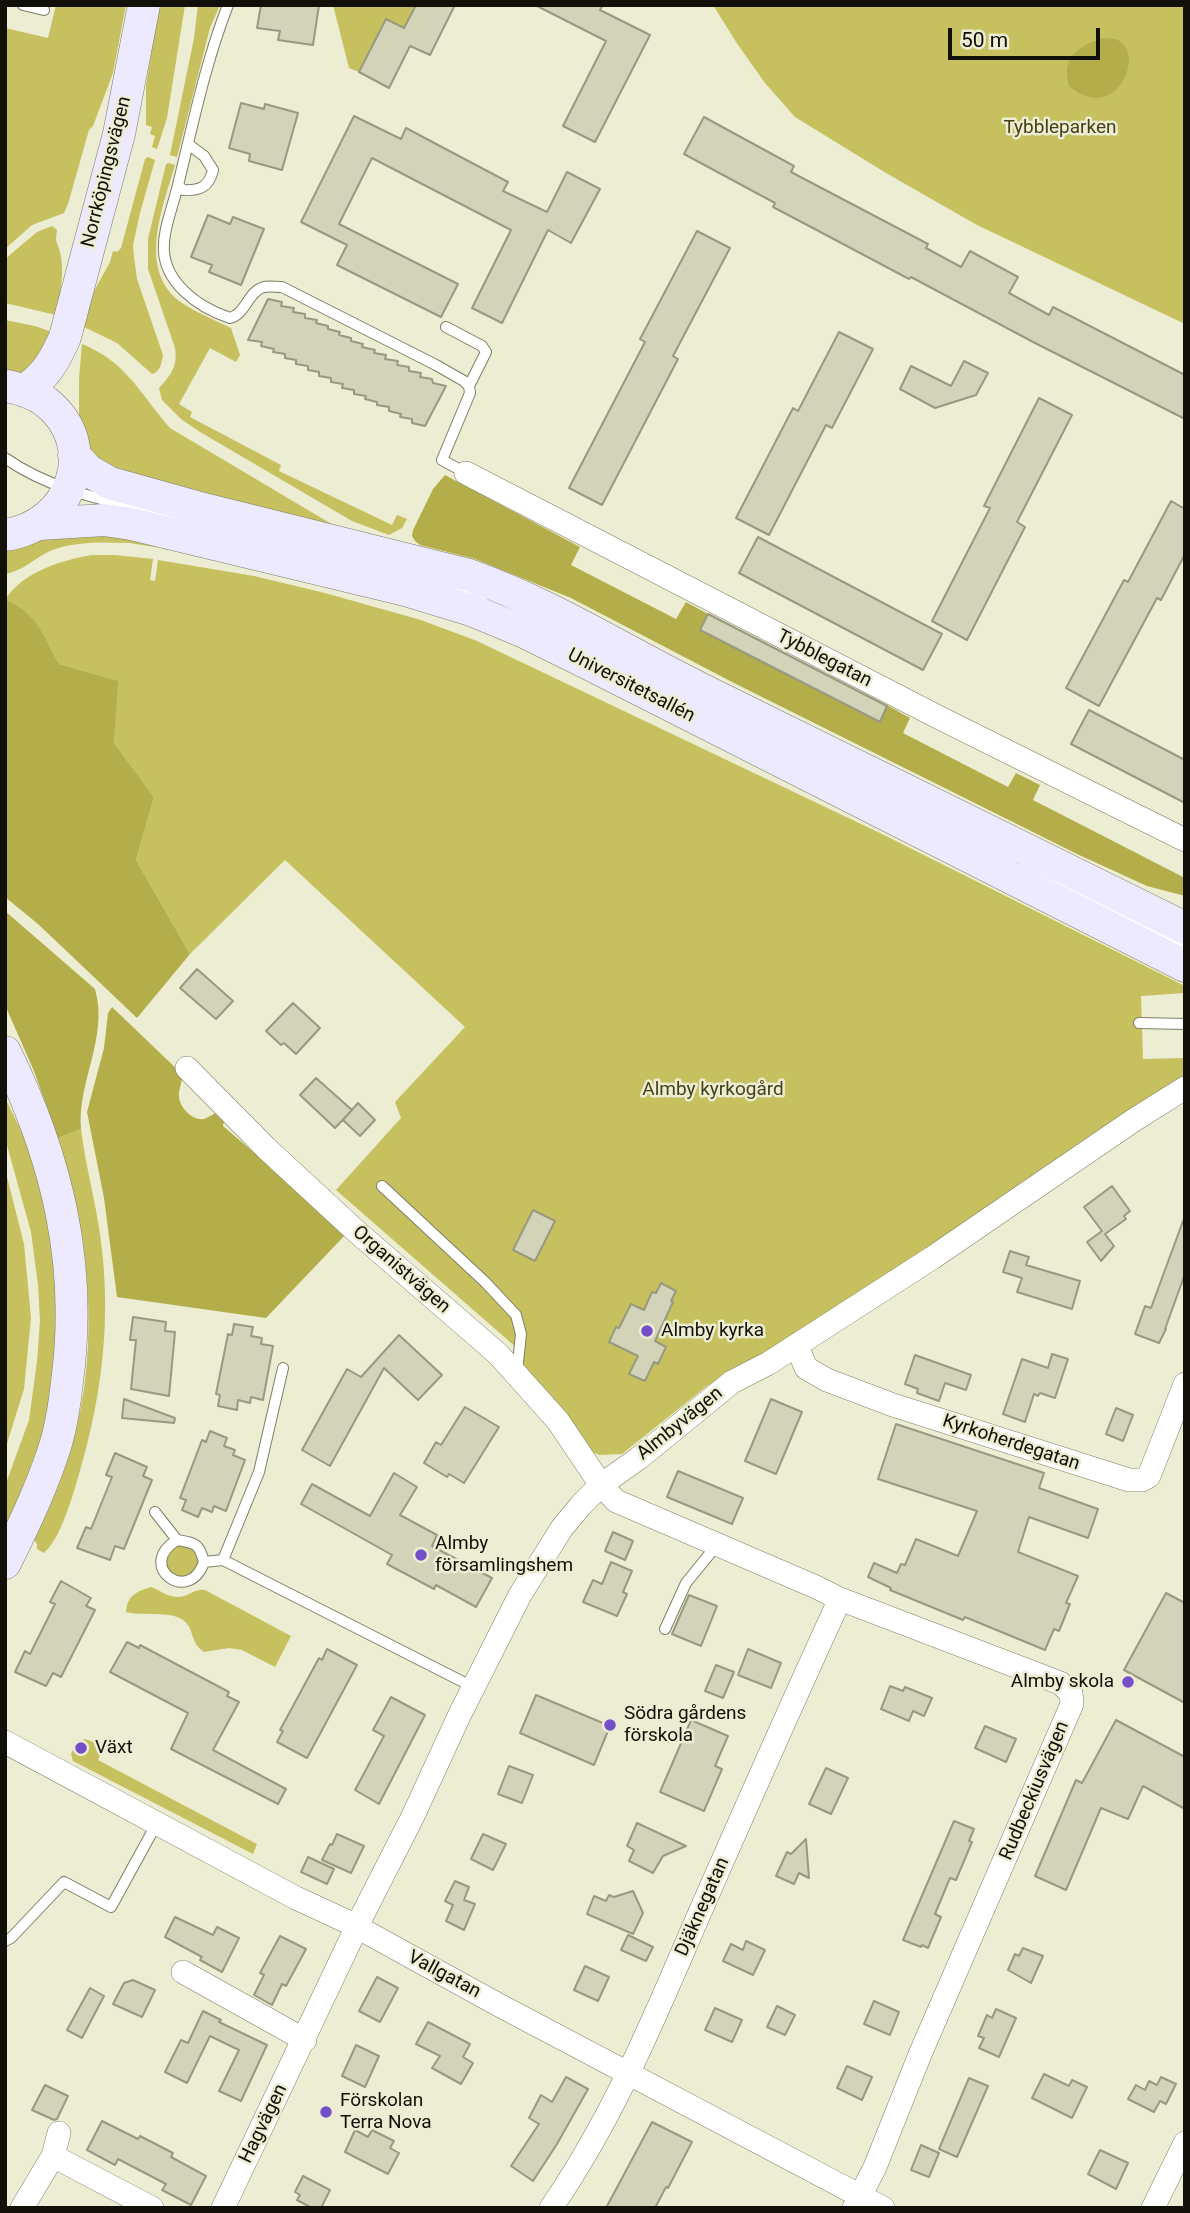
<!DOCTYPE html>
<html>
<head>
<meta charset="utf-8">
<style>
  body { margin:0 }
  #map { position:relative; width:1190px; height:2213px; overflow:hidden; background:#ededd3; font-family:Roboto,sans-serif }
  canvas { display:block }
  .frame { position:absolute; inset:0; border:7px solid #111008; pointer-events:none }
  .scale { position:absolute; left:948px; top:28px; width:152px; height:32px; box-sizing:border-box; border:4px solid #111008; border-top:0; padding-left:9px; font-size:21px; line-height:24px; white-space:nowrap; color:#111008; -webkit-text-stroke:5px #ededd3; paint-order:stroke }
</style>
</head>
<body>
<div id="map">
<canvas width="1190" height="2213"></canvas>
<div class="frame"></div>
<div class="scale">50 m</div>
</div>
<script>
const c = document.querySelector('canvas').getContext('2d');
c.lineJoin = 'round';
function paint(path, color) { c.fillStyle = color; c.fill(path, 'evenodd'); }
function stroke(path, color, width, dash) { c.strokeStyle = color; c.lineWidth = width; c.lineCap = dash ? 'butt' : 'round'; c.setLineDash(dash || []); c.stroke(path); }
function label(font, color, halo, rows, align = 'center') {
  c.font = font + ' Roboto,sans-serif'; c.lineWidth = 5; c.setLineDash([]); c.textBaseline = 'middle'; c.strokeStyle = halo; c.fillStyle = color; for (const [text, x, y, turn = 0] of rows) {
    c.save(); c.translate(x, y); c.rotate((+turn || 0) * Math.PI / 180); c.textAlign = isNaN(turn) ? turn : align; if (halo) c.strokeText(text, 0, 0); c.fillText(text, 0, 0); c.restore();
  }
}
const green = new Path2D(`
  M56,5H126L113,73L93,126L89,130L68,204L64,213L32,225L5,249V28L48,38Z
  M159,5H185L167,118L157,149L152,147L155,136L150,134L152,127L146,125V86Z
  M198,5H220L210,28L177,157L170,155L194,38Z
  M333,5H415L404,28L386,20L359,72L349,68Z
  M713,5H1185V324L977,225L886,173L795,117L765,83L738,45Z
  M148,157L155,160L140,213L133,245L134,257L137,279L163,355C161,364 161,371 152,374L117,343L84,327L90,298L110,262L113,251L117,252L121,248L145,159Z
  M169,163L175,165C163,207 136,271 182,303C197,313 215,320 231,328L240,355L236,362L210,348L179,404L192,412L190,417L281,465L279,471L392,525L397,515L407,519L402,528L389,535L352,521L200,432L181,419L162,400L159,388C171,375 178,366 175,348L148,269V239L166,164Z
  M52,226L57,230C55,244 57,241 60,252C65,272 60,296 56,315L5,303V259L37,232Z
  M5,320L35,326L52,332L43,360L20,375L5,379Z
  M82,344C127,362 140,394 170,428L350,535L90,464L79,421V379Z
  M100,531H126L160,536L289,564L430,600L504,628L727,738L764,760L729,745L655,707L475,625L435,610L266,564L129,543C103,542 74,541 50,551C35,558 21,572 5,574V544L49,536Z
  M92,555H115L153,559L150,580L155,581L158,560L254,576L325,593L421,620L477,641L884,835L1185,986V993L1141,996L1143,1059L1185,1058V1080L831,1318L744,1363L707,1386L622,1454L599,1455L588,1450L522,1373L518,1349L336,1190L401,1118L395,1102L465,1027L285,860L190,954L136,860L154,797L114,743L117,681L59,664C44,637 35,611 5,600C22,572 62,560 92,555Z
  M5,1098C13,1114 21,1130 28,1146C64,1235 67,1365 37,1456C28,1481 16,1505 5,1529V1486L29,1420L37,1361L40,1321L38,1285L31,1232L5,1138Z
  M81,1129C86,1170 98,1209 102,1250C111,1330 100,1405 77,1481C71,1501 60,1539 44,1553L37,1549V1544L34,1540C49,1509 62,1478 72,1445C101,1346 89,1234 58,1138Z
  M5,1169L24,1244L31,1318L24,1389L5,1450Z
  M166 1561a16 16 0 1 1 32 0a16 16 0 1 1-32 0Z
  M151,1587C160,1590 167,1597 178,1597C188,1597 195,1588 205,1590L291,1636L275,1667L242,1650L229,1648L204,1652C201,1650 198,1647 196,1644C191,1636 192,1626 183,1620C169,1610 143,1617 126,1612C127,1596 137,1591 151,1587Z
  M85,1739L104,1746L98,1760L257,1844L253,1854L73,1761L71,1754L76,1743Z`);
const forest = new Path2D(`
  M1104,38C1108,39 1112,38 1115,39C1148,49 1118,127 1069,86C1068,81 1066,74 1067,69C1069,51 1089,42 1104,38Z
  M445,475L580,547L571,565L676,619L686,602L708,614L700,630L880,721L887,705L910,718L903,733L1008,787L1016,773L1040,785L1033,800L1185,878V896L1147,886L1077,854L736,684L571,598L475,559L420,545L415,541L412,536L413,530L433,489Z
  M5,600C36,611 44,637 59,664L118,681L114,743L154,797L136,860L190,954L137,1018L38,924L5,897Z
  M5,911L95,989C109,1037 77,1082 81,1129L58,1138L34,1071L5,1005Z
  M112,1007L182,1074C183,1082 178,1089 179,1097C180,1108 193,1121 204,1119C206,1118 213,1115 215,1113L224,1121L223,1126L347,1233L266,1318L117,1297L104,1198L87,1112L104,1048L108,1013Z`);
const building = new Path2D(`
  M261,5H319L313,45L278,40L280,31L257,28Z
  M416,5H455L430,55L410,46L389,88L359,72L386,19L404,28Z
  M535,5H603L600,10L650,35L595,142L563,126L606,41Z
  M241,103L264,109L265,104L298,113L282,170L249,161L250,154L229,148Z
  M354,116L401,139L406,128L508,182L503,191L547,212L567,172L600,189L571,243L548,230L502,323L472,308L511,230L372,158L339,224L458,284L441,317L337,265L347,245L301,222Z
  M704,117L794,166L791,172L928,244L926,248L961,267L970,251L1018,277L1009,293L1049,315L1053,307L1185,375V419L1035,343L911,277L909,279L828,236L773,207L775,203L684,154Z
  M208,215L230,224L233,217L264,229L241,285L209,272L212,265L191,257Z
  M697,231L730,248L673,356L678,359L602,505L569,488L645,342L640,339Z
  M268,299L282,302L281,306L294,308L293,312L305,314V318L317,320L316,323L328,326V329L340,332L339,335L351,338V341L363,344L362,347L375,350L374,353L386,355L385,359L398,361L397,365L409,367V371L421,373L420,377L432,379L433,383L446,386L425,426L412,423V419L400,417L401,414L389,411V407L377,405V402L365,399L366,396L354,394V390L342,388L343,384L331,382V378L319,376V372L308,370V366L296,364V360L285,358V354L273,352L274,349L261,346L262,342L248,340Z
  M839,332L873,349L832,428L826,425L769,535L736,518L793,408L798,411Z
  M964,361L988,373L976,395L935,408L900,389L911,366L951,386Z
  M1039,398L1072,415L1017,522L1025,527L967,640L932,621L990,508L984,506Z
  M1171,501L1185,509V554L1161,600L1157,598L1099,706L1066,688L1124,580L1128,582Z
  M758,537L942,634L923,670L739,573Z
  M708,614L887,706L880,722L700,630Z
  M1089,710L1185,760V803L1071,744Z
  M197,969L233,1001L216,1019L180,988Z
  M293,1003L320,1028L296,1054L284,1043L281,1045L266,1031Z
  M316,1078L352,1110L335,1128L300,1095Z
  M358,1103L375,1120L360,1136L343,1120Z
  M1112,1186L1130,1211L1124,1216L1126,1219L1105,1234L1114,1246L1101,1261L1087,1242L1102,1231L1084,1207Z
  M533,1210L555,1221L535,1261L513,1250Z
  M1183,1221H1185V1274L1165,1329H1166L1159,1343L1135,1334L1145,1306L1151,1308Z
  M1010,1251L1029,1257L1026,1265L1080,1281L1072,1309L1017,1292L1022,1278L1003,1272Z
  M661,1283L676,1291L671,1301L673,1302L655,1341L666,1347L658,1364L654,1362L645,1381L629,1374L638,1356L609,1342L616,1327L619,1328L631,1304L644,1310L652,1292L656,1293Z
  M133,1317L166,1322L165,1331L175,1332L169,1396L131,1389L136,1340H130Z
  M234,1324L253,1327L251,1336L262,1338L261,1344L273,1346L263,1400L251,1397L250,1403L238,1400L237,1410L218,1406L220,1395L216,1394L228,1334L232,1335Z
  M399,1335L442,1375L418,1400L384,1368L330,1466L302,1450L347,1369L361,1377Z
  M1052,1354L1068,1359L1055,1398L1040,1393L1038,1396L1034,1394L1025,1422L1003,1414L1022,1359L1048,1368Z
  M915,1355L971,1375L966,1390L945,1383L939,1401L917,1393L918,1389L905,1384Z
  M124,1399L175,1418L174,1423L122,1418Z
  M771,1399L802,1412L776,1474L745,1461Z
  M465,1407L499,1427L464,1483L449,1474L447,1477L424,1463L436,1442L441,1445Z
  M1116,1408L1133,1415L1123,1441L1106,1434Z
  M896,1424L1044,1473L1039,1488L1098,1509L1088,1538L1029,1517L1018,1552L1078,1576L1066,1603L1070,1604L1059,1631L1054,1629L1045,1650L965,1617L963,1620L890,1590L891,1588L868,1577L874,1563L897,1573L901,1564L905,1565L916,1539L958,1556L977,1511L878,1479Z
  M210,1431L227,1438L224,1446L235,1450L233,1455L245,1460L226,1511L214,1506L212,1512L202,1508L198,1517L182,1510L186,1500L180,1498L202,1440L206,1442Z
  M115,1453L147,1467L143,1476L152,1480L124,1549L115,1546L110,1560L77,1548L86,1527L91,1529L112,1477L106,1475Z
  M678,1471L743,1498L732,1524L667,1497Z
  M394,1473L417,1487L400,1515L437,1535L432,1546L492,1578L476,1607L436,1585L434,1589L387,1564L392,1555L301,1504L312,1484L370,1516Z
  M613,1532L633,1541L625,1560L605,1551Z
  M611,1562L632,1571L623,1592L627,1594L617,1616L583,1602L593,1580L602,1584Z
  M61,1581L91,1598L86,1606L95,1610L61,1677L53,1673L46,1686L15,1672L25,1651L30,1654L55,1604L50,1602Z
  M1166,1593L1185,1603V1703L1124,1670Z
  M689,1595L717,1606L701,1646L672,1634Z
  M127,1642L139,1648L140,1645L229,1692L227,1696L239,1702L213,1750L286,1789L278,1804L171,1749L188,1713L110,1672Z
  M327,1649L357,1665L307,1758L277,1742L283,1731L280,1730L319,1658L322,1660Z
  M748,1649L781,1663L771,1688L738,1675Z
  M716,1665L734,1672L723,1698L705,1691Z
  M890,1686L903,1691L905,1687L932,1698L924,1716L913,1711L909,1721L881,1709Z
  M536,1695L610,1726L594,1765L520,1733Z
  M391,1697L425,1715L379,1804L355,1790L384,1736L373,1730Z
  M691,1720L728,1736L715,1766L722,1769L704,1811L660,1792Z
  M1116,1720L1185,1757V1809L1143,1786L1128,1819L1101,1808L1066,1890L1035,1876L1076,1780L1082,1783Z
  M985,1726L1016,1739L1006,1762L975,1748Z
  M509,1766L533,1775L522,1803L498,1794Z
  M826,1768L848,1778L831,1814L809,1804Z
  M954,1821L974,1829L969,1841L972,1842L956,1880L950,1878L935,1914L941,1917L928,1948L922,1945L921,1947L903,1940Z
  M637,1823L686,1846L663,1856L653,1873L629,1861L634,1850L627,1846Z
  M337,1834L364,1846L351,1873L322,1860L330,1844L332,1845Z
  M483,1834L506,1844L493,1870L471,1859Z
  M806,1839L809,1878L799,1873L794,1884L776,1876L787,1852L791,1854Z
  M308,1857L334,1869L327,1884L301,1872Z
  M455,1881L469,1887L464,1900L475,1904L464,1930L446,1921L453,1905L445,1901Z
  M633,1891L643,1913L633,1934L587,1914L594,1896L606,1901L609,1895L614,1897Z
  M175,1917L213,1935L217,1927L239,1938L222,1972L200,1960L202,1957L165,1937Z
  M628,1935L653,1947L646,1961L621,1950Z
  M280,1936L306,1949L286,1986L282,1984L272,2005L254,1995L264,1975L260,1973Z
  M746,1941L765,1950L753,1975L723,1961L731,1944L743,1950Z
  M1023,1948L1043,1956L1031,1983L1008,1970L1015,1954L1019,1956Z
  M585,1966L609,1977L598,2001L574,1990Z
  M377,1977L398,1988L380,2022L359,2011Z
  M133,1980L155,1990L142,2017L113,2004L124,1983Z
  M90,1988L104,1996L82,2038L67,2030Z
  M874,2001L899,2012L890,2035L864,2024Z
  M777,2006L795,2015L785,2035L767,2027Z
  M715,2008L742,2020L732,2042L705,2030Z
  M996,2009L1016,2018L999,2057L979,2048L984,2038L978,2036L987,2015L992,2018Z
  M203,2011L221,2020L219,2022L267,2045L241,2101L219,2091L239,2050L210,2036L187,2083L165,2072L181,2040L188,2043Z
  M428,2022L470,2044L463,2057L473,2063L461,2084L432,2068L440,2056L416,2044Z
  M356,2045L379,2056L365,2087L342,2076Z
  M847,2066L872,2077L862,2100L837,2088Z
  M1044,2074L1069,2086L1072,2080L1087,2087L1072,2118L1032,2098Z
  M566,2077L588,2089L557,2144L533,2181L511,2166L539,2124L529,2118L541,2095L552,2102Z
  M1161,2077L1176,2084L1166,2104L1160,2101L1154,2112L1128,2099L1136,2085L1145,2090L1149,2081L1157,2085Z
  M969,2078L988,2086L957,2157L939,2149Z
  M45,2085L68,2096L57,2119L54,2120L32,2110Z
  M102,2121L138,2139L140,2136L173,2153L171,2157L206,2176L191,2205L162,2190L166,2184L118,2159L115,2165L87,2150Z
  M652,2122L692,2142L668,2188L666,2187L655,2208H606Z
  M355,2130L368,2137L372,2130L394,2141L390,2148L399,2153L388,2174L345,2152Z
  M921,2145L939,2153L929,2177L911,2170Z
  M1100,2150L1128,2163L1116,2189L1088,2174Z
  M303,2176L330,2190L321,2208H312L297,2200L300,2195L295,2192Z`);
const lane = new Path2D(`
  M23,5L44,10
  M188,144L204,156L213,170C209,187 200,191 183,190L178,185C193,124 205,64 228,5
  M178,185C168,226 149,257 184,291C197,304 212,312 230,318C246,314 248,291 264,287C269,286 276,287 282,287L436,365L464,381L469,386L486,352L482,346L446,327
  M5,458C56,494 120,503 179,518
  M466,473L442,460L470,393L469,386
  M439,584L483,597
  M1024,866L1185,946
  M1139,1023L1185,1024
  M382,1186L485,1282L516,1315L521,1334L517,1372
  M155,1512L177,1540
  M223,1560L259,1472L283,1368
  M204,1562C199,1543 195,1543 177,1540C135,1566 189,1606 204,1562L223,1560L473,1687
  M665,1629L686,1583L717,1545
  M5,1941L11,1938L64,1882L111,1907L157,1823`);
const street = new Path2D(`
  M466,473L936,716L1185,840
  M187,1068L266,1148L357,1232L498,1354L558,1421L601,1485L616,1501L816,1587L840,1599L1060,1683L1071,1693L1072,1704L921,2052L875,2167L854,2208
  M797,1346L806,1368L827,1380L893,1405L1129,1480H1142L1149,1476L1185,1384
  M5,1742L296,1898L348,1922L497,2004L883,2208
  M183,1972L305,2040
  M53,2156L152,2208
  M22,2208L53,2156L59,2133
  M223,2208L363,1914L413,1816L459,1716L520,1595L562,1528L581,1505L601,1485L639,1458L732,1382L769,1363L932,1258L1134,1120L1185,1088
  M551,2208C613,2118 654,2019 697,1919C744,1812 791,1705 840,1599
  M1153,2208L1185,2143`);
const secondary = new Path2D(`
  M25,390C46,376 55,360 65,337L119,134L144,5
  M74,455L89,471L110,483L196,507L469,575C553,605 622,650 701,689C862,770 1024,848 1185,928
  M40,524L104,520L131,524L405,590L471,610L522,631L587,663L1185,966
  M5,535C72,526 101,445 46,402C35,393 21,389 7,386
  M5,1052C57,1158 83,1264 67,1382C65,1401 62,1421 57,1440C44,1483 25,1523 5,1563`);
const markers = [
  [647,1331,7,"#734fc9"],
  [421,1555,7,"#734fc9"],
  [1128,1682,7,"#734fc9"],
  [610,1725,7,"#734fc9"],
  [81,1748,7,"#734fc9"],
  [326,2112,7,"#734fc9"]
];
const parkNames = [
  ["Tybbleparken",1060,128],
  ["Almby kyrkogård",713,1090]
];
const streetNames = [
  ["Norrköpingsvägen",107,172,-76],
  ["Tybblegatan",824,659,27],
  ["Universitetsallén",631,686,27],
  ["Organistvägen",401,1270,41],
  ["Almbyvägen",680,1424,-39],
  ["Kyrkoherdegatan",1011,1443,18],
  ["Rudbeckiusvägen",1035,1791,-67],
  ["Djäknegatan",703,1907,-66],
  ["Vallgatan",444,1975,28],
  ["Hagvägen",264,2124,-64]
];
const poiNames = [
  ["Almby kyrka",661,1331],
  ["Almby",435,1544],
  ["församlingshem",435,1566],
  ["Almby skola",1114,1682,"right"],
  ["Södra gårdens",624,1714],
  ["förskola",624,1736],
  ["Växt",95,1748],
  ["Förskolan",340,2101],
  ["Terra Nova",340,2123]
];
paint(green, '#c6c05f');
paint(forest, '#b3ad4a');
paint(building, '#d3d3b9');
stroke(building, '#999980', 2);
stroke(lane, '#7f7e66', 12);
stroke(street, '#7f7e66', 24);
stroke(secondary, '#7f7e66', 33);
stroke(lane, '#fff', 10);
stroke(street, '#fff', 23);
stroke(secondary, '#ede9fe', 32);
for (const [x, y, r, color] of markers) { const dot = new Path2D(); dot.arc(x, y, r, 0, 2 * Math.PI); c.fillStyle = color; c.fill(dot); stroke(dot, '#ededd3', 2.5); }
label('19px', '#444118', '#ededd3', parkNames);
label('19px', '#111008', '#ededd3', streetNames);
label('19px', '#111008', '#ededd3', poiNames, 'left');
</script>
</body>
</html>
